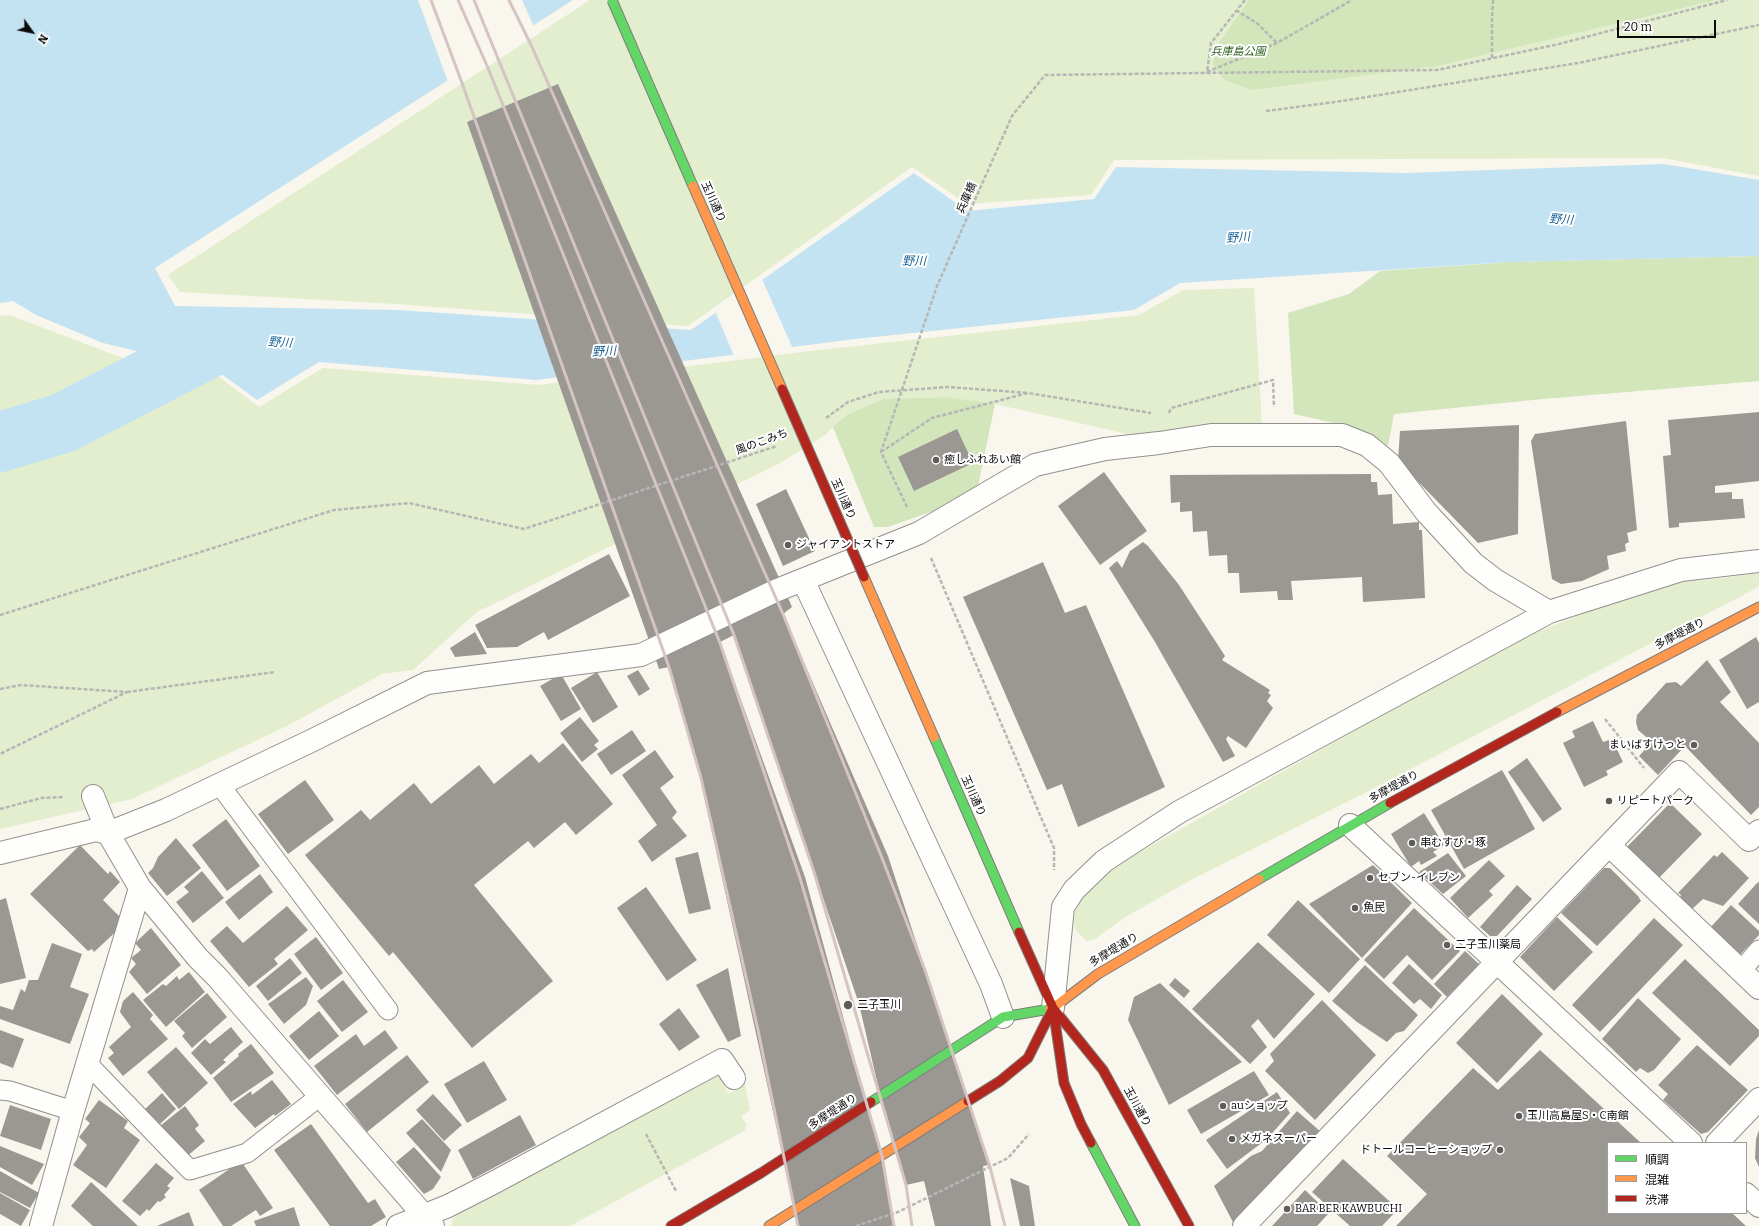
<!DOCTYPE html>
<html>
<head>
<meta charset="utf-8">
<style>
  body { margin:0 }
  #map { position:relative; width:1759px; height:1226px; overflow:hidden; background:#f9f6ed; font-family:Bitter,"Noto Sans JP",serif }
  canvas { display:block }
  .legend { position:absolute; left:1607px; top:1142px; width:140px; height:72px; box-sizing:border-box; background:#fff; border:1px solid #9d9d9d; margin:0; padding:5px 7px; list-style:none; font-size:12px; color:#0a0a0a }
  .legend li { display:flex; align-items:center; gap:8px; height:20px }
  .legend b { width:20px; border:1px solid #9d9d9d }
  .north { position:absolute; left:12px; top:12px; width:40px; height:40px; -webkit-text-stroke:3px #fff; paint-order:stroke; rotate:123deg; font-size:11px; font-weight:700; line-height:16px; text-align:center; color:#0a0a0a }
  .north::after { content:''; display:block; margin:auto; width:14px; height:18px; background:#0a0a0a; clip-path:polygon(50% 0,100% 100%,50% 72%,0 100%) }
  .scale { position:absolute; left:1617px; top:20px; width:99px; height:18px; box-sizing:border-box; border:2px solid #0a0a0a; border-top:0; padding-left:5px; font-size:12px; line-height:14px; white-space:nowrap; color:#0a0a0a; -webkit-text-stroke:3px #fff; paint-order:stroke }
</style>
</head>
<body>
<div id="map">
<canvas width="1759" height="1226"></canvas>
<ul class="legend">
<li><b style="height:5px;background:#63d668"></b>順調</li>
<li><b style="height:5px;background:#ff974d"></b>混雑</li>
<li><b style="height:5px;background:#b3261e"></b>渋滞</li>
</ul>
<div class="north">N</div>
<div class="scale">20 m</div>
</div>
<script>
const c = document.querySelector('canvas').getContext('2d');
c.lineJoin = 'round';
function paint(path, color) { c.fillStyle = color; c.fill(path, 'evenodd'); }
function stroke(path, color, width, dash) { c.strokeStyle = color; c.lineWidth = width; c.lineCap = dash ? 'butt' : 'round'; c.setLineDash(dash || []); c.stroke(path); }
function label(font, color, halo, rows, align = 'center') {
  c.font = font + ' Bitter,"Noto Sans JP",serif'; c.lineWidth = 4; c.setLineDash([]); c.textBaseline = 'middle'; c.strokeStyle = halo; c.fillStyle = color; for (const [text, x, y, turn = 0] of rows) {
    c.save(); c.translate(x, y); c.rotate((+turn || 0) * Math.PI / 180); c.textAlign = isNaN(turn) ? turn : align; if (halo) c.strokeText(text, 0, 0); c.fillText(text, 0, 0); c.restore();
  }
}
const green = new Path2D(`
  M590,0H1759V176L1663,158L1114,160L1091,195L967,204L912,167L688,326L396,304L180,292L168,275Z
  M1254,288L1262,426L1154,440L995,404L947,397L883,399L845,415L824,436L780,463L477,612L413,670L382,674L285,727L132,799L0,829V460L81,432L214,373L259,407L323,368L539,385L810,351L1139,315L1183,290Z
  M9,315L144,366L44,418L0,431V316Z
  M1759,573V586L1751,591L1361,795L1193,879L1125,917L1095,939L1087,941L1076,931C1074,924 1073,916 1076,909C1084,890 1116,867 1133,856L1361,727L1532,634L1650,588L1684,582L1724,578Z
  M719,1074L728,1094L745,1084L750,1110L741,1116L747,1125L744,1131L570,1226H451L453,1219L460,1212Z`);
const forest = new Path2D(`
  M1249,0H1716L1437,66L1251,90L1225,80L1213,65L1215,49Z
  M1759,256V381L1543,399L1394,414L1388,446L1343,425L1294,414L1288,313L1349,294L1380,271L1511,262Z
  M947,397L995,404L976,496L888,527H874L833,427L846,415L883,399Z`);
const water = new Path2D(`
  M0,0H573L155,268L175,306L398,310L691,330L914,173L967,211L1094,199L1116,167L1404,173L1664,164L1759,180V256L1511,262L1180,283L1134,310L855,339L536,380L319,362L257,400L216,370L103,343L36,315L13,301L0,303Z`);
const pier = new Path2D(`
  M418,0H522L534,27L448,82Z
  M762,279L793,349L734,356L715,311Z`);
const river = new Path2D(`
  M0,442L63,423L226,339`);
const building = new Path2D(`
  M558,84L792,607L783,614L888,856L989,1165L983,1166L991,1226H935L924,1181L906,1185L879,1090L859,1004L734,635L720,642L805,877L881,1156L893,1226H798L700,777L669,667L659,669L467,122Z
  M1759,412V481L1715,486V493L1732,492V499H1743L1745,518L1679,523V527L1669,528L1663,456L1671,455L1668,420Z
  M1626,421L1637,530L1627,533L1629,542L1625,544L1626,551L1607,556L1609,569L1582,581L1561,584L1552,579L1531,441L1535,434Z
  M1519,425L1518,534L1478,543L1398,461L1400,431Z
  M957,429L973,463L914,491L898,457Z
  M1104,472L1147,531L1100,565L1058,506Z
  M1371,474V482H1377L1378,495L1392,494L1393,524L1419,522V530H1422L1425,598L1363,602L1362,577L1291,581L1293,600H1278L1277,591L1240,593L1239,573H1228L1227,555L1209,556L1207,531L1193,532L1192,511L1180,512V502L1171,503L1170,475Z
  M786,489L815,551L783,566L756,504Z
  M1143,542L1148,546L1179,585L1225,656L1222,660L1270,690L1268,693L1271,695L1267,701L1273,708L1246,748L1228,736L1226,739L1235,756L1223,762L1155,642L1109,568L1117,561L1122,568L1130,551Z
  M609,554L630,596L548,640L544,632L517,647L487,648L475,625Z
  M1043,562L1065,613L1086,605L1165,787L1078,827L1062,784L1047,790L963,597Z
  M475,632L487,654L455,657L450,648Z
  M1756,637L1759,643V702L1747,709L1719,660Z
  M1707,660L1731,692L1720,702L1759,743V807L1751,815L1685,746L1658,775L1639,756L1652,742L1638,730L1636,722L1637,715L1666,683L1676,682L1681,686Z
  M638,670L650,689L639,696L627,676Z
  M597,672L618,707L593,723L571,688Z
  M561,674L581,709L561,721L540,686Z
  M580,717L599,741L594,745L598,749L582,762L560,733Z
  M1593,721L1603,742L1612,739L1623,762L1606,771L1608,775L1584,787L1563,743L1575,737L1572,731Z
  M632,730L646,751L611,775L597,754Z
  M563,743L613,804L576,835L565,822L534,848L528,841L474,885L553,981L472,1048L393,952L389,956L305,855L361,810L370,820L414,783L431,804L479,765L494,784L531,754L539,763Z
  M655,750L674,777L660,788L677,812L672,818L687,836L652,862L638,841L657,825L622,775Z
  M1527,758L1562,809L1543,822L1508,772Z
  M1502,770L1535,829L1464,869L1431,810Z
  M305,780L334,820L288,854L258,814Z
  M1670,803L1702,834L1656,881L1624,850Z
  M1424,813L1444,845L1433,852L1437,856L1421,865L1419,861L1411,867L1391,834Z
  M226,819L260,866L227,891L192,845Z
  M176,838L201,868L167,896L148,873L153,868L158,857Z
  M80,845L108,874L110,871L120,882L103,900L122,919L118,923L122,926L94,952L92,949L88,951L30,894Z
  M698,852L711,909L689,914L675,858Z
  M1722,852L1749,878L1723,906L1703,899L1690,911L1679,900L1681,895L1678,893L1714,855L1717,857Z
  M1448,853L1466,876L1443,894L1419,872Z
  M1489,860L1505,876L1489,891L1493,895L1468,918L1450,898Z
  M1373,865L1412,903L1362,958L1309,904Z
  M1604,868H1610L1638,896L1641,901L1597,946L1561,913Z
  M202,871L224,898L193,923L176,902L189,892L184,887Z
  M260,874L273,892L239,920L225,902Z
  M1758,882L1759,883V924L1738,904Z
  M1517,885L1532,899L1497,936H1490L1480,927Z
  M646,887L697,960L667,981L617,908Z
  M6,898L26,978L0,984V900Z
  M1298,900L1360,959L1329,993L1267,935Z
  M1731,905L1759,931V935L1739,956L1709,929Z
  M287,906L308,930L274,959L278,964L249,987L210,941L227,926L243,943Z
  M1414,908L1460,951L1432,980L1407,955L1384,979L1364,960Z
  M1557,917L1593,952L1554,991L1520,957Z
  M1654,918L1683,945L1600,1032L1572,1005Z
  M151,928L181,965L147,994L129,972L136,964L131,958L141,950L135,943Z
  M316,937L343,973L321,990L294,954Z
  M1258,942L1315,994L1274,1039L1258,1019L1251,1026L1267,1047L1250,1064L1192,1009Z
  M52,943L82,954L70,987L89,994L70,1044L0,1019V1006L13,1010L21,989L25,992L29,980H38Z
  M1465,951L1479,964L1447,997L1434,984Z
  M290,958L302,973L268,1001L256,986Z
  M1685,959L1759,1030V1036L1730,1066L1652,993Z
  M1409,964L1442,995L1431,1009L1420,999L1414,1004L1392,983Z
  M1365,965L1418,1015L1404,1031L1396,1033L1387,1042L1357,1022L1332,1001Z
  M728,968L741,1036L728,1042L696,985Z
  M189,972L205,992L166,1027L143,1000L163,984L166,986L177,976L179,980Z
  M306,977L313,986L306,1005L284,1024L268,1004Z
  M1175,978L1190,991L1184,998L1169,985Z
  M343,980L368,1012L342,1032L317,1001Z
  M1160,983L1242,1062L1169,1105L1128,1020L1134,997Z
  M133,992L153,1015L150,1019L168,1039L123,1076L108,1058L114,1053L109,1047L131,1027L120,1012L123,1001Z
  M207,993L227,1017L192,1048L182,1036L185,1033L174,1021Z
  M1502,994L1543,1034L1497,1083L1456,1043Z
  M1638,998L1681,1039L1654,1070L1648,1073L1640,1068L1636,1072L1602,1039Z
  M1322,1000L1376,1055L1315,1120L1265,1071L1274,1061L1270,1054Z
  M679,1008L700,1037L679,1051L659,1024Z
  M319,1011L339,1036L309,1060L289,1036Z
  M231,1027L243,1042L223,1060L226,1062L211,1075L191,1053L205,1039L210,1044Z
  M0,1030L24,1039L13,1068L0,1063Z
  M385,1030L398,1048L337,1095L314,1066L356,1034L364,1046Z
  M251,1044L274,1073L231,1102L213,1078L239,1056L238,1054Z
  M1697,1045L1748,1090L1708,1132L1701,1134L1663,1100L1668,1094L1658,1085Z
  M176,1047L208,1083L179,1109L147,1072Z
  M1540,1050L1641,1143H1608V1213H1732L1746,1226H1396L1427,1194L1387,1156L1473,1068L1498,1090Z
  M407,1055L429,1082L367,1132L345,1104Z
  M484,1061L507,1100L467,1123L444,1084Z
  M1254,1071L1269,1095L1201,1134L1187,1110Z
  M272,1080L291,1104L275,1116L274,1114L255,1128L233,1104L251,1091L252,1095Z
  M1277,1092L1290,1113L1267,1139L1227,1169L1206,1140Z
  M162,1093L176,1109L158,1126L144,1110Z
  M433,1094L462,1125L444,1141L416,1110Z
  M99,1100L128,1121L124,1128L140,1140L106,1188L73,1165L87,1145L79,1137L90,1123L85,1119Z
  M10,1105L51,1119L41,1150L0,1136Z
  M185,1106L199,1125L195,1129L205,1141L185,1158L160,1126Z
  M1297,1111L1321,1132L1235,1226L1214,1186L1251,1156L1262,1151Z
  M520,1115L536,1145L473,1179L458,1150Z
  M422,1119L451,1150L441,1172L406,1133Z
  M311,1124L368,1203L375,1199L386,1217L371,1226H330L274,1150Z
  M1759,1130V1167L1755,1158L1756,1139Z
  M0,1146L44,1164L32,1185L0,1167Z
  M414,1147L441,1177L433,1189L424,1194L396,1162Z
  M1343,1159L1398,1209L1382,1226H1350L1312,1192Z
  M241,1161L273,1208L260,1216L256,1210L231,1226H223L199,1190Z
  M156,1163L174,1178L167,1186L170,1188L164,1195L166,1197L160,1202L158,1201L149,1211L147,1209L140,1216L122,1201Z
  M0,1171L39,1193L30,1208L0,1192Z
  M1010,1178L1029,1186L1035,1226H1020Z
  M91,1182L138,1226H93L71,1206Z
  M1305,1190L1329,1213L1317,1226H1272Z
  M0,1193L30,1210L21,1226L0,1214Z
  M294,1207L300,1226H256L254,1221Z
  M189,1212L194,1226H157Z`);
const path = new Path2D(`
  M1245,0L1211,43L1207,72L1277,43L1352,0
  M1236,10L1258,24L1277,43
  M1492,58V20L1493,0
  M1266,111L1342,101L1578,63L1759,25
  M1169,413L1171,408L1273,380L1274,407
  M826,418L848,402L879,392L948,387L1028,393
  M881,452L932,418L1028,393L1151,413
  M907,507L881,452L937,286L1012,116L1045,75L1437,70L1559,44L1727,0
  M931,558L1054,848V870
  M0,615L334,510L409,503L524,529L777,446
  M0,689L21,685L127,692L0,754
  M127,692L275,672
  M1605,719L1644,768
  M0,809L41,798L64,797
  M646,1134L676,1191
  M856,1226L898,1212L1008,1158L1029,1134`);
const lane = new Path2D(`
  M219,784L388,1010
  M1741,971L1759,950
  M87,1063L190,1170L247,1153L320,1096
  M0,1090L10,1091L73,1111`);
const street = new Path2D(`
  M803,580L991,984L1003,1017
  M93,796L108,833L140,888L198,958L217,977L433,1226
  M1350,825L1691,1143
  M1609,845L1759,988
  M0,853L96,830L108,833L166,810L313,740L427,683L641,655L775,591L919,533L1035,465L1105,449L1159,443L1211,435H1342L1367,445L1389,463L1426,512L1473,563L1495,580L1549,612
  M1053,1008L1063,907L1074,890L1104,861L1179,812L1549,612L1681,570L1759,561
  M1717,1143L1759,1099
  M1746,1194L1759,1206
  M41,1226L73,1111L140,888
  M398,1226L448,1206L493,1183L722,1060L734,1078
  M1244,1226L1679,772L1749,840L1759,831`);
const fast = new Path2D(`
  M934,737L1019,932
  M1259,879L1390,803
  M871,1102L1003,1017L1050,1009
  M1091,1143L1135,1226`);
const slow = new Path2D(`
  M864,577L934,737
  M1557,712L1759,607
  M1050,1009L1053,1008L1098,974L1259,879
  M769,1226L968,1101`);
const jam = new Path2D(`
  M1390,803L1557,712
  M1019,932L1053,1008L1064,1083L1081,1124L1091,1143
  M1053,1008L1103,1070L1189,1226
  M968,1101L1000,1081L1028,1058L1053,1008
  M671,1226L761,1173L871,1102`);
const rail = new Path2D(`
  M431,0L462,83L669,667L701,778L758,1030L798,1226
  M458,0L488,68L720,643L800,878L882,1156L894,1226
  M474,0L734,635L815,875L906,1185L912,1226
  M509,0L532,47L783,614L882,858L925,970L990,1167L1005,1226`);
const fastBridge = new Path2D(`
  M612,0L693,186`);
const slowBridge = new Path2D(`
  M693,186L782,389`);
const jamBridge = new Path2D(`
  M782,389L864,577`);
const markers = [
  [936,460,4,"#5e5d59"],
  [788,545,4,"#5e5d59"],
  [1694,745,4,"#5e5d59"],
  [1609,801,4,"#5e5d59"],
  [1412,843,4,"#5e5d59"],
  [1370,878,4,"#5e5d59"],
  [1355,908,4,"#5e5d59"],
  [1447,945,4,"#5e5d59"],
  [848,1005,5,"#5e5d59"],
  [1223,1106,4,"#5e5d59"],
  [1519,1116,4,"#5e5d59"],
  [1232,1139,4,"#5e5d59"],
  [1500,1150,4,"#5e5d59"],
  [1287,1209,4,"#5e5d59"]
];
const parkNames = [
  ["兵庫島公園",1238,52]
];
const streetNames = [
  ["兵庫橋",967,198,-66],
  ["玉川通り",713,202,66],
  ["風のこみち",762,442,-20],
  ["玉川通り",843,499,66],
  ["多摩堤通り",1680,634,-27],
  ["多摩堤通り",1394,787,-29],
  ["玉川通り",973,796,66],
  ["多摩堤通り",1114,950,-31],
  ["玉川通り",1137,1107,61],
  ["多摩堤通り",833,1112,-33]
];
const poiNames = [
  ["癒しふれあい館",944,460],
  ["ジャイアントストア",796,545],
  ["まいばすけっと",1686,745,"right"],
  ["リピートパーク",1617,801],
  ["串むすび・琢",1420,843],
  ["セブン-イレブン",1378,878],
  ["魚民",1363,908],
  ["二子玉川薬局",1455,945],
  ["二子玉川",857,1005],
  ["auショップ",1231,1106],
  ["玉川高島屋S・C南館",1527,1116],
  ["メガネスーパー",1240,1139],
  ["ドトールコーヒーショップ",1492,1150,"right"],
  ["BAR BER KAWBUCHI",1295,1209]
];
const waterNames = [
  ["野川",1561,220,4],
  ["野川",1238,238,-4],
  ["野川",914,262],
  ["野川",280,343,4],
  ["野川",604,352,-3]
];
paint(green, '#e2eecd');
paint(forest, '#d2e5bb');
paint(water, '#c4e3f2');
paint(pier, '#f9f6ed');
stroke(river, '#c4e3f2', 60);
paint(building, '#9b9893');
stroke(lane, '#92908c', 21);
stroke(street, '#92908c', 24);
stroke(fast, '#7f7e7a', 11);
stroke(slow, '#7f7e7a', 11);
stroke(jam, '#7f7e7a', 11);
stroke(path, '#b7b6b5', 2.5, [4, 2]);
stroke(lane, '#fefefc', 19);
stroke(street, '#fefefc', 22);
stroke(fast, '#63d668', 9);
stroke(slow, '#ff974d', 9);
stroke(jam, '#b3261e', 9);
stroke(rail, '#d4c4c3', 3);
stroke(fastBridge, '#7f7e7a', 11, []);
stroke(slowBridge, '#7f7e7a', 11, []);
stroke(jamBridge, '#7f7e7a', 11, []);
stroke(fastBridge, '#63d668', 9);
stroke(slowBridge, '#ff974d', 9);
stroke(jamBridge, '#b3261e', 9);
for (const [x, y, r, color] of markers) { const dot = new Path2D(); dot.arc(x, y, r, 0, 2 * Math.PI); c.fillStyle = color; c.fill(dot); stroke(dot, '#fff', 1.5); }
label('italic 11px', '#2c5f1d', '#fff', parkNames);
label('11px', '#0a0a0a', '#fff', streetNames);
label('11px', '#0a0a0a', '#fff', poiNames, 'left');
label('italic 12px', '#176297', '#fff', waterNames);
</script>
</body>
</html>
